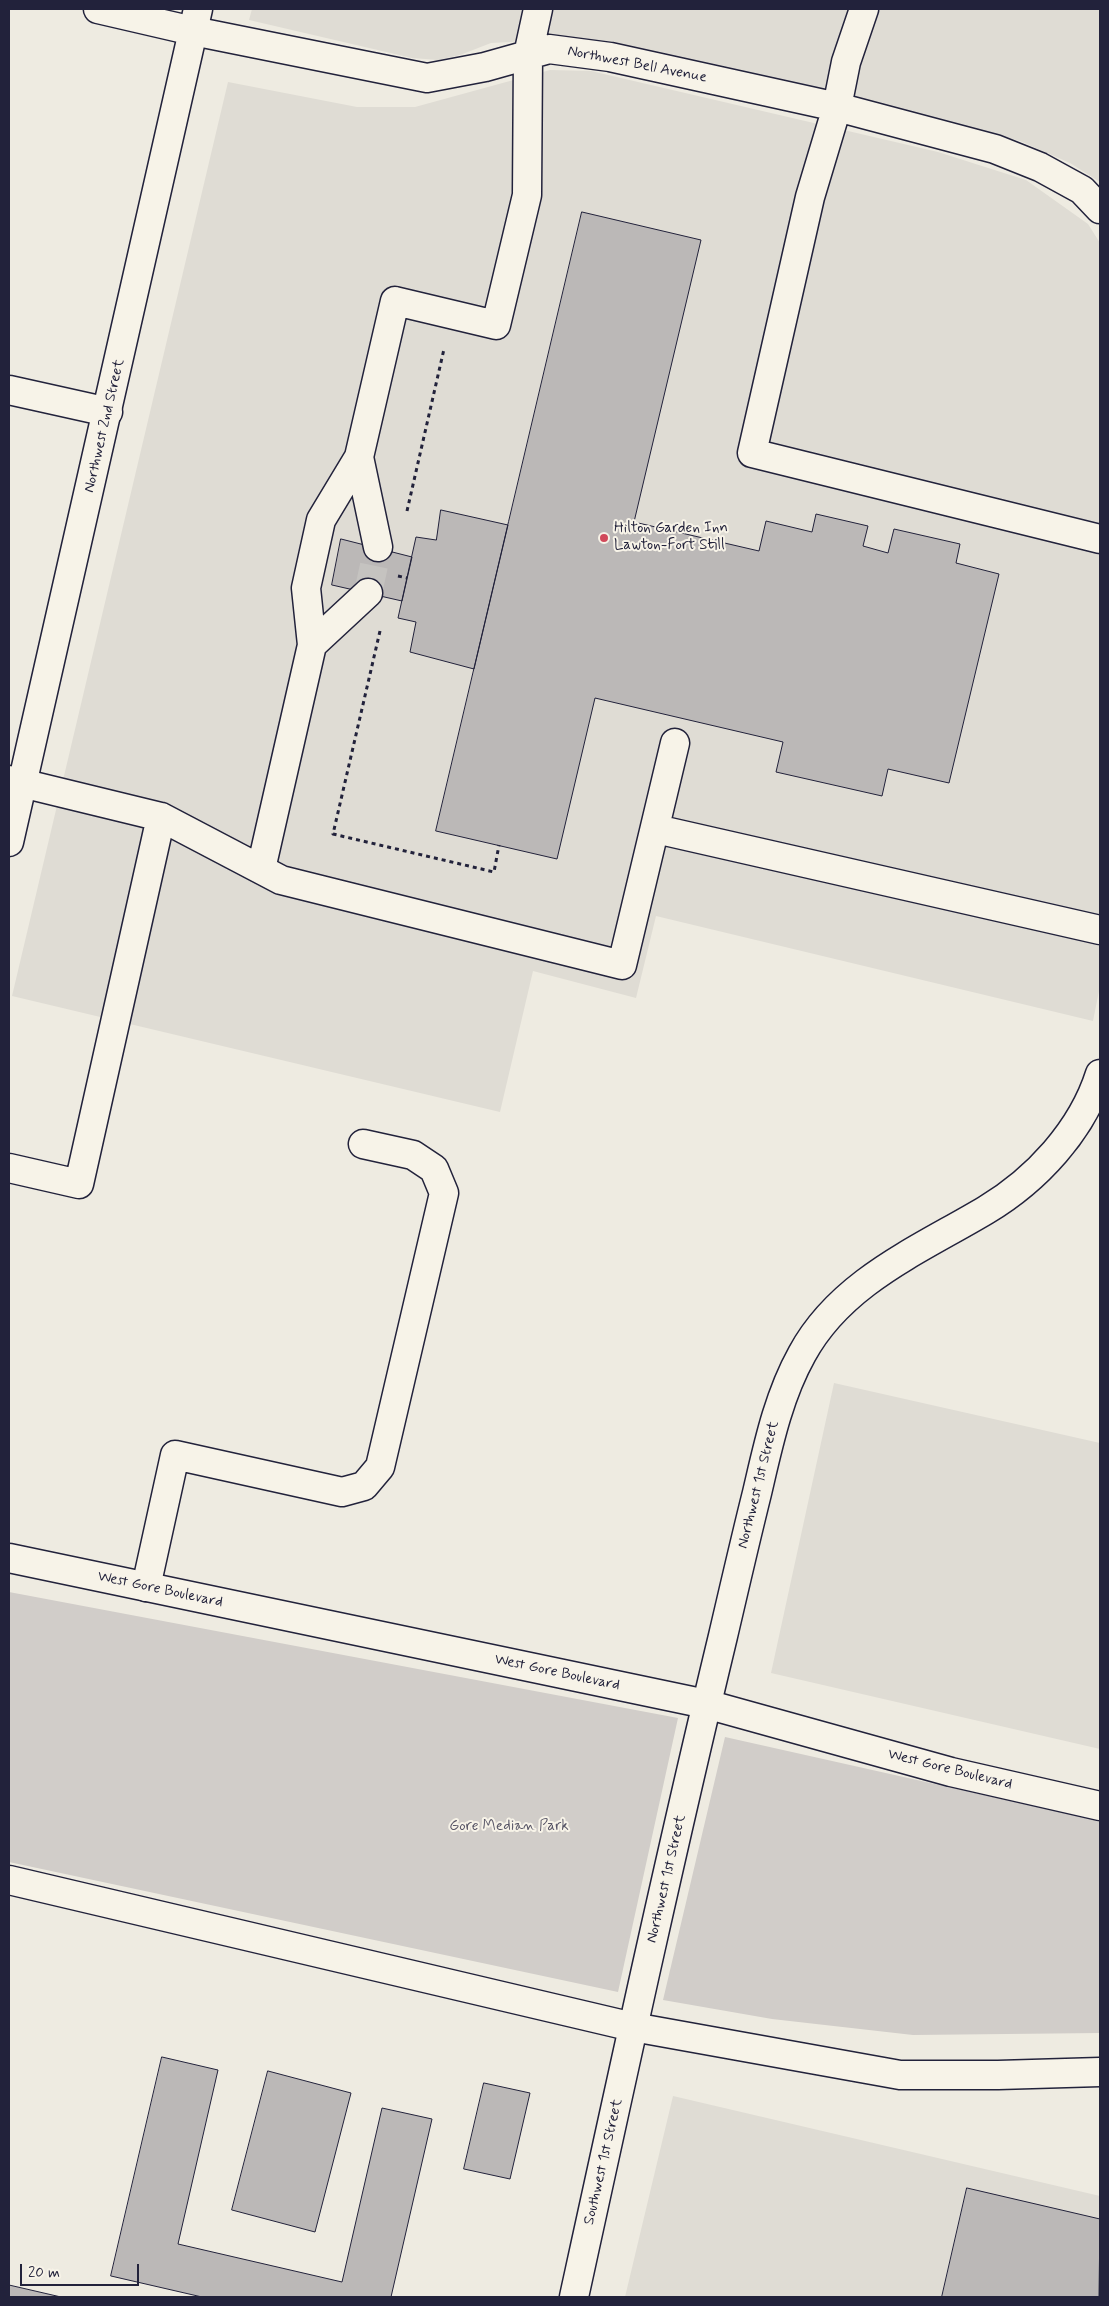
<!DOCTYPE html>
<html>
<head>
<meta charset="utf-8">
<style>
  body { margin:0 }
  #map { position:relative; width:1109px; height:2306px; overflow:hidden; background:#eeebe1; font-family:Mynerve,sans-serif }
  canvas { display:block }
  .frame { position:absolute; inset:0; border:10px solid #22223b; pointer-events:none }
  .scale { position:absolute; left:20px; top:2264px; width:119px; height:22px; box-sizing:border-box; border:2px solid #22223b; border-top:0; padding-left:6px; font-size:15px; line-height:18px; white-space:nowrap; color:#22223b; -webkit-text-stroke:4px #f7f3e8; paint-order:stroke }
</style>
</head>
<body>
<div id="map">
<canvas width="1109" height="2306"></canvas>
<div class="frame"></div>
<div class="scale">20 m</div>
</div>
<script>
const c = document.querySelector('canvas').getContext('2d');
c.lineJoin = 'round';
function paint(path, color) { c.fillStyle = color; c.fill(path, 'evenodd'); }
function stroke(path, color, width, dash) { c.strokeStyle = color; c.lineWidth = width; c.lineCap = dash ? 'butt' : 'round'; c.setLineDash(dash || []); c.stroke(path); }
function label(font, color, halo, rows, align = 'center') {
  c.font = font + ' Mynerve,sans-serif'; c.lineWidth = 4; c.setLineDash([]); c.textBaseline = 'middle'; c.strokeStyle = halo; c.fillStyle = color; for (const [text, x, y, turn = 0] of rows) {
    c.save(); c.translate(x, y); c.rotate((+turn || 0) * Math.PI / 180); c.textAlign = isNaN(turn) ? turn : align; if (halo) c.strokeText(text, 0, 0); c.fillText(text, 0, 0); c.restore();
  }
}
const built = new Path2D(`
  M252,9H1100V182L1070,163L1020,141L936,118L676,60L568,39L491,43L460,55L438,60L412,58L249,20Z
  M550,70L591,71L938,152L1026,180L1088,224L1100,243V986L1093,1021L656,916L636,998L533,971L500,1112L12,996L228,82L357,107H415Z
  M834,1383L1100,1443V1749L771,1673Z
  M673,2096L1100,2196V2297H625Z`);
const green = new Path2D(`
  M9,1592L678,1718L618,1992L9,1862Z
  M725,1737L1100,1821V2033L913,2035L772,2019L663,2000Z`);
const building = new Path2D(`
  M582,212L701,240L634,522L759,551L766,521L812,532L816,514L868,526L863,546L888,553L894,529L960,544L956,563L999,574L949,783L888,769L882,796L776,772L783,742L595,698L557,859L436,831Z
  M441,510L508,525L474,669L410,652L416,622L398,618L416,537L436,540Z
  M341,539L412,557L402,601L332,585Z
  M162,2057L218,2070L178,2244L342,2282L382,2108L432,2119L391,2297H202L111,2276Z
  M268,2071L351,2093L315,2232L232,2210Z
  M484,2083L530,2093L510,2179L464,2169Z
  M967,2188L1100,2219L1099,2297H942Z
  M9,2285L61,2297H9Z`);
const minorTunnel = new Path2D(`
  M368,593L378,547`);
const path = new Path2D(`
  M407,511L444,349
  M398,576L407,578
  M380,631L333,834L494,872L499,845`);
const minor = new Path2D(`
  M98,9L193,31L427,78L485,67L549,49L610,57L837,107L995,149L1040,167L1082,190L1100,209
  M864,9L846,62L837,107L810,197L752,453L1100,539
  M9,390L108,412
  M359,457L378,547
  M312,645L368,593
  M9,780L161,817L281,880L622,965L675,743
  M656,829L1100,930
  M261,869L312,645L306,588L321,520L359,457L395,301L496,325L527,195L528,55L538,9
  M9,1168L79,1184L161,817
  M146,1587L175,1455L342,1492L364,1486L380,1467L444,1193L434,1169L413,1155L363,1144
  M574,2297C622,2077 670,1856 723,1636C734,1589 745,1541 757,1493C768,1446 778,1397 802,1354C841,1282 919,1250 986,1210C1036,1180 1082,1131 1100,1074`);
const major = new Path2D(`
  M9,842L198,9
  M9,1558L706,1704L951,1772L1100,1806
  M9,1880L633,2027L900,2075H998L1100,2072`);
const markers = [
  [604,538,5,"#d1495b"]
];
const streetNames = [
  ["Northwest Bell Avenue",637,65,11],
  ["Northwest 2nd Street",105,426,-77],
  ["Northwest 1st Street",759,1485,-76],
  ["West Gore Boulevard",160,1590,12],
  ["West Gore Boulevard",557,1673,12],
  ["West Gore Boulevard",950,1770,14],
  ["Northwest 1st Street",667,1879,-77],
  ["Southwest 1st Street",604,2162,-77]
];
const poiNames = [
  ["Hilton Garden Inn",614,529],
  ["Lawton-Fort Still",614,546]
];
const parkNames = [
  ["Gore Median Park",509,1827]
];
paint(built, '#dfdcd4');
paint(green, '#d1cdc9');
paint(building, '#bbb8b7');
stroke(building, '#22223b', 1);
stroke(minorTunnel, '#c5c3c0', 28, [28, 14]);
stroke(minor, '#22223b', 31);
stroke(major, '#22223b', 31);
stroke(path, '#22223b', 3, [4, 4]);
stroke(minor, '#f7f3e8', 28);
stroke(major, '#f7f3e8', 28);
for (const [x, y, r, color] of markers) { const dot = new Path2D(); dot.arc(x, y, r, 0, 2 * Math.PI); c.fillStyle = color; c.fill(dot); stroke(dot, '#f7f3e8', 2); }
label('15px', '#22223b', '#f7f3e8', streetNames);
label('15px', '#22223b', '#f7f3e8', poiNames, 'left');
label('15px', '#575566', '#f7f3e8', parkNames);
</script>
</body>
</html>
